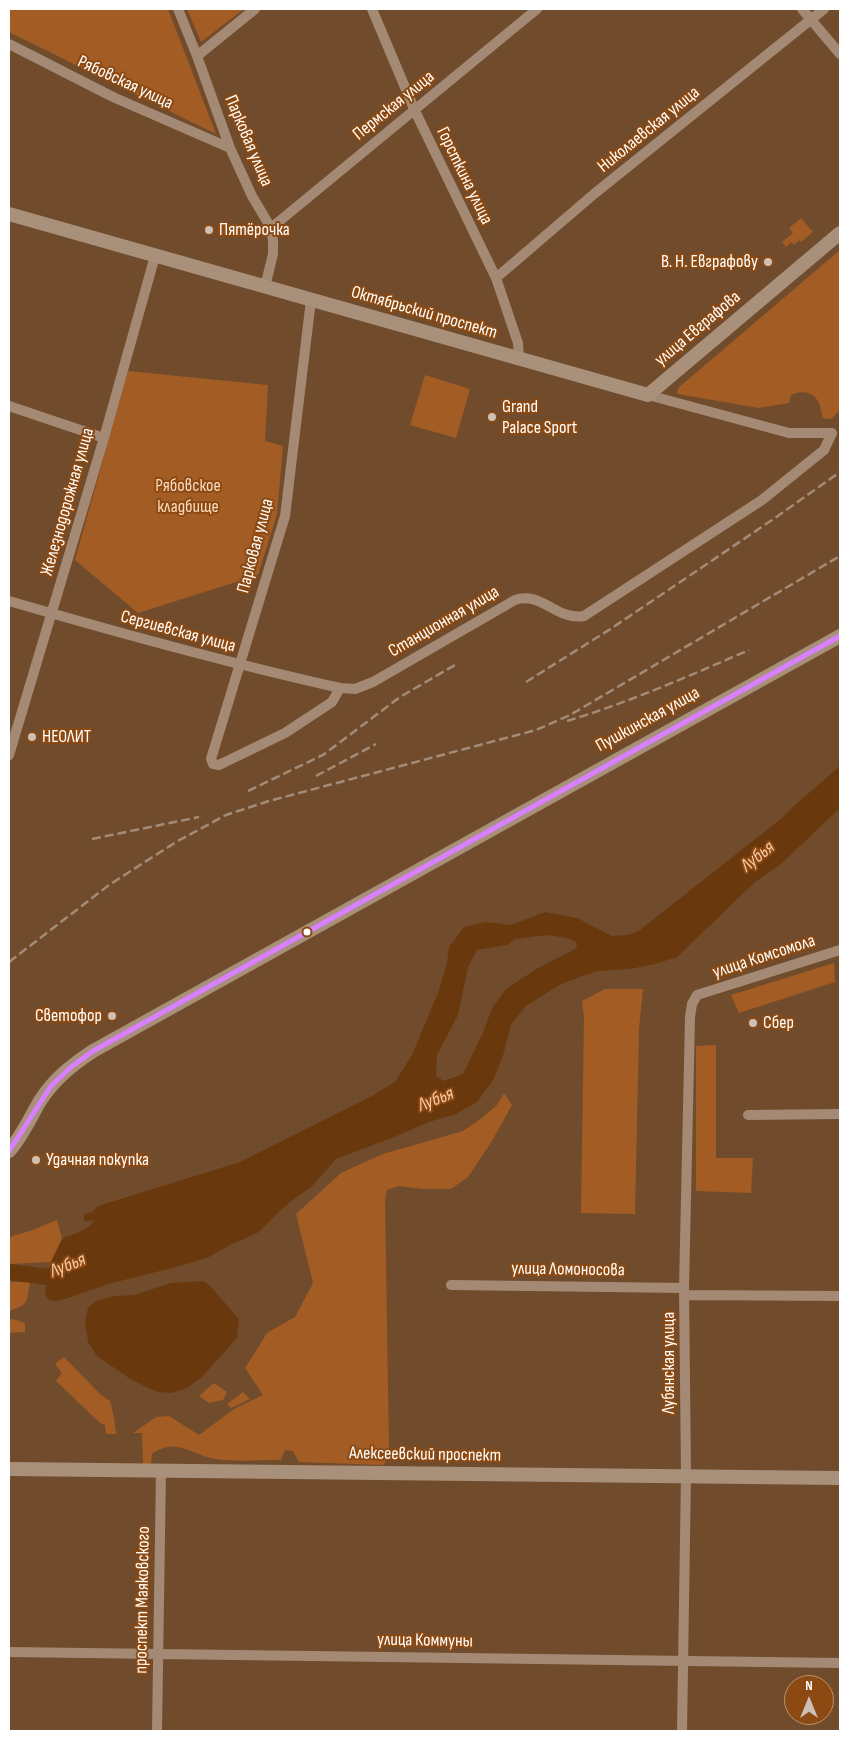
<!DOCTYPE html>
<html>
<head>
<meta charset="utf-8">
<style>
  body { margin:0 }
  #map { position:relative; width:849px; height:1740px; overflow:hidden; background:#704c2d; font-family:"Sofia Sans Condensed",sans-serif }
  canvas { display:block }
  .frame { position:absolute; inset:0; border:10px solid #fff; pointer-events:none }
  .north { position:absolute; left:784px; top:1675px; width:50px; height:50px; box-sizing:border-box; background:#8c4911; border:1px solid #ba9270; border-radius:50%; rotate:0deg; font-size:14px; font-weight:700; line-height:20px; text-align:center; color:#fff }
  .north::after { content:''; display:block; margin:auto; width:18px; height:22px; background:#cdc0b6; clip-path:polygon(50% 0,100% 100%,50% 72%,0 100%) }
</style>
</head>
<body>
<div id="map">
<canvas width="849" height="1740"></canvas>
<div class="frame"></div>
<div class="north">N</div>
</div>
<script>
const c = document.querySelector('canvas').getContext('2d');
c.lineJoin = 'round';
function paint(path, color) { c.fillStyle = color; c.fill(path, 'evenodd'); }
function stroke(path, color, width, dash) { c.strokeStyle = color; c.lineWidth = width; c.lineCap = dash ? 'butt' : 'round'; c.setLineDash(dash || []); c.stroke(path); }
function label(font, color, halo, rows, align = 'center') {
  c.font = font + ' "Sofia Sans Condensed",sans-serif'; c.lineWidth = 4; c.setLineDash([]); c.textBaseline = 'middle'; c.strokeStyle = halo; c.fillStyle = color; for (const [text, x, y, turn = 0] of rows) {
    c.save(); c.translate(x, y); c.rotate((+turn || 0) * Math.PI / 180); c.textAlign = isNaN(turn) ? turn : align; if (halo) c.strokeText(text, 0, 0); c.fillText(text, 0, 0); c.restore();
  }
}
const green = new Path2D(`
  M9,9H168L216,134L9,32Z
  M187,9H244L201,42Z
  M801,218L813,232L801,242L799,240L794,245L791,242L786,247L782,242L793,233L789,228Z
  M840,250V410L831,419L823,418C821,413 821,407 819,403C814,391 800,390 791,395L789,403L759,408L677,394L678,388Z
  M128,371L268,385L265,441L283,446L277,514L258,575L138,613L75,560Z
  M425,375L470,389L456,438L410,425Z
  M834,963L835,982L739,1013L731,995Z
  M605,989H643L639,1029L635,1214L581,1213L584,1017L582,1001Z
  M716,1045V1158H753L751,1193L696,1191V1046Z
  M504,1093L512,1105L492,1141L468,1177L451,1189H423L398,1186L387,1190L385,1200L389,1452L384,1465L299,1462L293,1451L285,1450L281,1460C260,1460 235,1462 215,1459C193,1456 177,1436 152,1454L151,1465H143L142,1433H133L156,1417L169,1416L199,1435L234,1409L263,1395L245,1368L267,1333L295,1317L313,1283L296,1214L341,1173L383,1154L463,1131L482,1118L497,1105Z
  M57,1220L62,1239L51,1262L9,1264V1237L30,1231Z
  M9,1282H30C26,1303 30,1304 9,1311Z
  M13,1319L25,1323V1332L9,1333V1320Z
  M64,1357L101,1395L110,1401L114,1417L116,1434H106L105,1425L100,1423L56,1381L62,1373L55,1364Z
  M214,1383L227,1392L223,1400L209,1403L199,1396Z
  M243,1392L250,1399L231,1408L227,1404Z`);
const water = new Path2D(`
  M840,766V808L781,864L755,882L677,957L655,964L630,969L597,971L561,984L526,1006L511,1024L503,1056L493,1080L477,1102L456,1114L429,1122L394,1137L336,1159L312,1186L285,1206L259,1232L230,1245L209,1257L176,1267L108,1284L65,1299L57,1301L49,1300L45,1294L51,1262L62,1239C72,1234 89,1231 94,1220L84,1221V1214L92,1212L98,1206L240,1162L372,1096L395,1082L412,1055L438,993L447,963L449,947L464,927L485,922L511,925L545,912L577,918L612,936L628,935L640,930L782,818L795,805ZM547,935L567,938L576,942L577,948L538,968L506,989L492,1008L483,1033L463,1074L444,1081L436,1076L437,1055L458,1015L468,967L477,950L507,945L515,939Z
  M203,1281L209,1285L239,1319L237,1338L202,1377L187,1388L172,1393L158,1392L148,1388L129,1378L97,1356L88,1342L85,1321L88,1308L96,1301L115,1296L134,1295L171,1283Z`);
const river = new Path2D(`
  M9,1272L48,1277L67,1268`);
const street = new Path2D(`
  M178,9L197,56L230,148L252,196L271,228L273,241V254L265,287
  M372,9L415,111L496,278L518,343L519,359
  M802,9L840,54
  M9,44L113,97L230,148
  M197,56L255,9
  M271,228L537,9
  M496,278L594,194L824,9
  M311,300L285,516L211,759L213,764L219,765L285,733L332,702L340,688L355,689L373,682L515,600C542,591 557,621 584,616L762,500L824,450L832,433H789L648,395
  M9,406L104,438
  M9,601C119,633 228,663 340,688
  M9,755L104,438L155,256
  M748,1115L840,1114
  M451,1285L684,1288
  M685,1295L840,1296
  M9,1652L840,1663
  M157,1731L161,1470
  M682,1731L686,1475L684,1288L690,1017L692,1004L697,995L840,950`);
const secondary = new Path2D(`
  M9,214L648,395L840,233
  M9,1151C22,1136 30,1118 40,1101C54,1079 72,1065 93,1051L840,636
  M9,1469L840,1478`);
const rail = new Path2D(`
  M526,682L612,628L775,518L840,472
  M567,721C630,702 689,676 749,650
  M316,776L376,744
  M248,791L323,755L400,697L455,665
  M92,839L199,817
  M9,962L109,885L176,842L226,815L269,801L536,730L570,715L840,556`);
const bus1 = new Path2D(`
  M9,1151L51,1086L71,1067L93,1051L840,636`);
const markers = [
  [209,230,5,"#cdc0b6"],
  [768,262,5,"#cdc0b6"],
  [492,417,5,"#cdc0b6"],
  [32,737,5,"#cdc0b6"],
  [307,932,4.5,"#fff"],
  [112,1016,5,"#cdc0b6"],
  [753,1023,5,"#cdc0b6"],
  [36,1160,5,"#cdc0b6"]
];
const streetNames = [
  ["Рябовская улица",125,83,25],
  ["Пермская улица",394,106,-39],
  ["Николаевская улица",649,130,-39],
  ["Парковая улица",248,141,67],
  ["Горсткина улица",464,176,64],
  ["Октябрьский проспект",424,313,16],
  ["улица Евграфова",698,329,-40],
  ["Железнодорожная улица",68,502,-74],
  ["Парковая улица",256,546,-75],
  ["Станционная улица",444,622,-30],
  ["Сергиевская улица",178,632,15],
  ["Пушкинская улица",648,720,-29],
  ["улица Комсомола",764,957,-18],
  ["улица Ломоносова",568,1270,1],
  ["Лубянская улица",669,1363,-90],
  ["Алексеевский проспект",425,1455,1],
  ["проспект Маяковского",143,1600,-89],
  ["улица Коммуны",425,1641,1]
];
const poiNames = [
  ["Пятёрочка",219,230],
  ["В. Н. Евграфову",758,262,"right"],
  ["Grand",502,407],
  ["Palace Sport",502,428],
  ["НЕОЛИТ",42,737],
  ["Светофор",102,1016,"right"],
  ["Сбер",763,1023],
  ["Удачная покупка",46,1160]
];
const parkNames = [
  ["Рябовское",188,486],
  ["кладбище",188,507]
];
const waterNames = [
  ["Лубья",758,857,-39],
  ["Лубья",436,1100,-22],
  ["Лубья",68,1266,-22]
];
paint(green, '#a35c24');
paint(water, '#69380d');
stroke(river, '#69380d', 16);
stroke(street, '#a48a74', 10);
stroke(secondary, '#a9907b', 14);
stroke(rail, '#a38c77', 2.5, [9, 4]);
stroke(bus1, '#d880ff', 5);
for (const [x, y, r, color] of markers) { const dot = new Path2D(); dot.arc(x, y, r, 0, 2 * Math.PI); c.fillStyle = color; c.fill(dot); stroke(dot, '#8c4911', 2); }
label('18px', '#fff', '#8c4911', streetNames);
label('18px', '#fff', '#8c4911', poiNames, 'left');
label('18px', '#fddabf', '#8c4911', parkNames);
label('italic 19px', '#f9c9a4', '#8c4911', waterNames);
</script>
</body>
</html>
